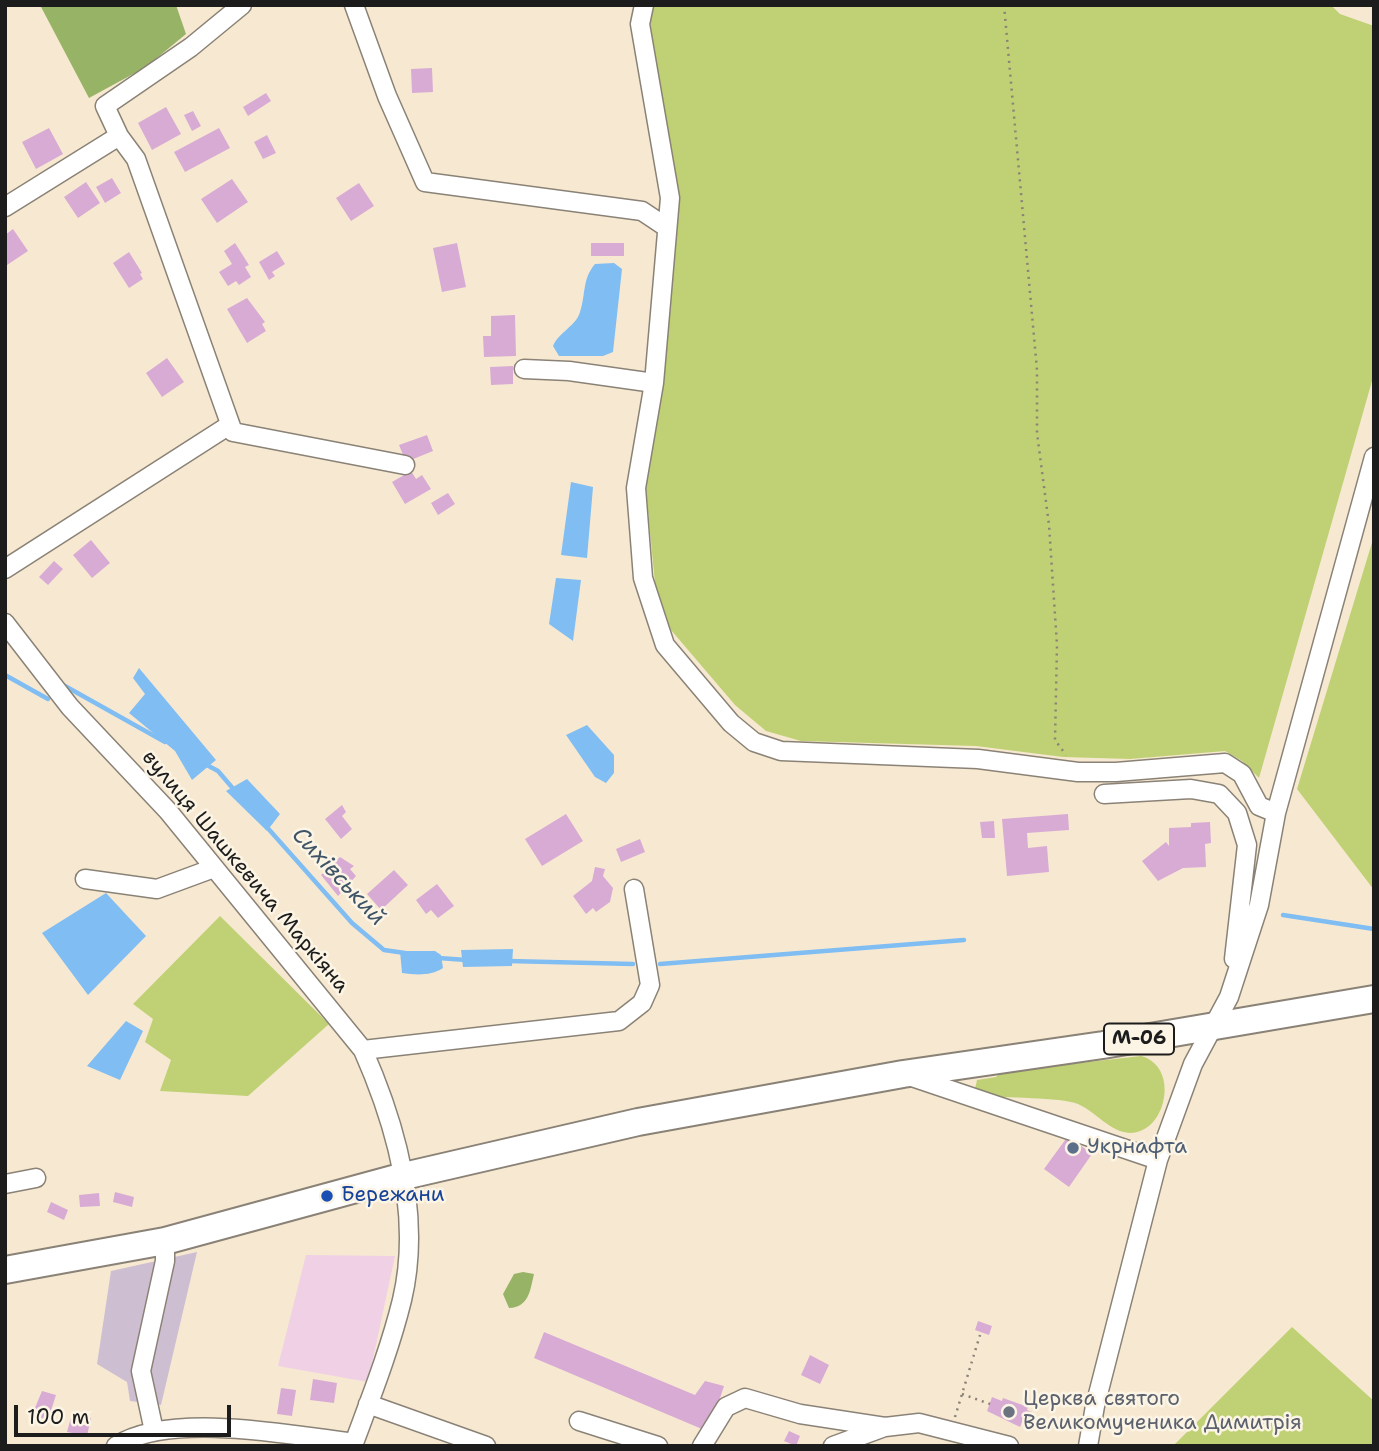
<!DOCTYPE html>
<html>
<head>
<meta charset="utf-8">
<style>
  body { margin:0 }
  #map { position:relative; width:1379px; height:1451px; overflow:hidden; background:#f7e9d1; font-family:"Shantell Sans",sans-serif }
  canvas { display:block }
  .frame { position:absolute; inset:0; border:7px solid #1c1c1c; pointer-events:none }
  .scale { position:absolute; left:14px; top:1405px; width:217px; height:32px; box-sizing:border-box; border:4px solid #1c1c1c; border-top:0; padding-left:9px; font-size:21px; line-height:24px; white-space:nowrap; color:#1c1c1c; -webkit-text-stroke:5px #fcf5e5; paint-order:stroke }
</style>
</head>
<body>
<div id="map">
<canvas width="1379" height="1451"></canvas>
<div class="frame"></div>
<div class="scale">100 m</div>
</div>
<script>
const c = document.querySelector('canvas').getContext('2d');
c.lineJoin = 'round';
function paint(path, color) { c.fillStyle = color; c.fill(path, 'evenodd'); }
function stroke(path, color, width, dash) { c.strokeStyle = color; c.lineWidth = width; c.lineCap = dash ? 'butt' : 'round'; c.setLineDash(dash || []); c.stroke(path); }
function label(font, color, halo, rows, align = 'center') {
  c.font = font + ' "Shantell Sans",sans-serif'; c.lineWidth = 5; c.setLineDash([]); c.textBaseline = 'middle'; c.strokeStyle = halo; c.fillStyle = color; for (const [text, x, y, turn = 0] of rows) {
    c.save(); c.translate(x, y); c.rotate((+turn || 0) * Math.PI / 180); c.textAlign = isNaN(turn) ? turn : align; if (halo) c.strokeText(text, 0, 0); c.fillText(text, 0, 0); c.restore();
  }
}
const built = new Path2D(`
  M306,1255L395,1256L368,1382L278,1366Z`);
const industrial = new Path2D(`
  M197,1252L161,1405L130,1401L127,1382L97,1364L111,1271Z`);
const green = new Path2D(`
  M652,5H1331L1340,14L1374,26V374L1259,778L1242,761L1225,751L1130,759L1063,757L976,746L801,741L766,731L735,705L671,630L655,583L645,480L664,383L673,198L650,21Z
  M1374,536V890L1297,789Z
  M220,916L329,1024L248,1096L160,1091L171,1060L145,1042L153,1019L133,1004Z
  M1141,1056C1180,1066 1167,1133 1130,1133C1110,1132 1096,1112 1078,1104C1060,1097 1004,1098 982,1096L975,1089L977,1080L996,1077L1001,1072Z
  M1292,1327L1374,1401V1446H1173Z`);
const forest = new Path2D(`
  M40,5H176L186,34L146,67L89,98Z
  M523,1272L534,1274C530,1291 529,1307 509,1308L503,1294L514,1274Z`);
const water = new Path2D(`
  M614,263L622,269L613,352L603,356H559L553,346C559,332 576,326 580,312C586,294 582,279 595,264Z
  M571,482L593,487L587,558L561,555Z
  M556,578L581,580L573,641L549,624Z
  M139,668L216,760L192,780L175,751L129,713L145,694L133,678Z
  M587,725L614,755V773L606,783L595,777L566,735Z
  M247,779L280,814L267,831L226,791Z
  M106,893L146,936L88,995L42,933Z
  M513,949L512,966L463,967L461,950Z
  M400,951H435L441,955L443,968C431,976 416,975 402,973Z
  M126,1021L143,1031L120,1080L87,1066Z`);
const stream = new Path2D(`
  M5,675L48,699
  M65,686L165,742
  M203,763L218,771L236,792
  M265,825L352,923L384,950L405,953
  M1283,915L1374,929
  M438,958L467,960
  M508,961L633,964
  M660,964L964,940`);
const building = new Path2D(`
  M432,68L433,92L412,93L411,69Z
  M266,93L271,101L248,116L243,107Z
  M166,107L181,134L152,150L138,123Z
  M193,111L201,126L192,131L184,115Z
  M49,128L63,154L36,169L22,142Z
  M219,128L230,148L185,172L174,152Z
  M267,135L276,153L263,159L254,142Z
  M112,178L121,193L105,203L96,187Z
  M232,179L248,202L217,223L201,199Z
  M86,182L100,203L78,218L64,197Z
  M359,183L374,206L351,221L336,198Z
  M13,229L28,251L7,265L5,235Z
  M235,243L249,265L245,267L251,277L239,285L236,281L228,286L219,272L232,264L224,251Z
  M457,243L466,287L442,292L433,248Z
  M591,243H624V256H591Z
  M277,251L285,264L272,272L275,276L269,280L259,262Z
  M129,252L142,273L140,274L143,279L129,288L113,263Z
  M247,298L265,322L262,324L266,331L247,343L227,309Z
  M515,315L516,356L484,357L483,336H491V316Z
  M167,358L184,382L162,397L146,373Z
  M513,366V384L491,385L490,367Z
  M427,435L433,451L406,462L399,445Z
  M411,471L416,479L422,475L431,489L405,504L392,482Z
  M448,493L455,504L438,515L431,503Z
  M91,540L110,563L92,578L73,555Z
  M54,561L63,569L48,585L39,577Z
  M342,805L346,812L342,816L352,829L341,839L325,819Z
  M566,814L583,841L542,866L525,839Z
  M1068,814L1069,830L1027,833L1028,848L1047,846L1049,872L1007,876L1002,819Z
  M994,821L995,838H982L980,822Z
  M1210,822L1211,843L1205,844L1206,867L1183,868L1158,881L1142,861L1166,842L1169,846V828L1191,827V823Z
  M640,839L645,852L621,862L616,849Z
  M340,857L354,866L350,869L356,876L338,896L321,875Z
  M595,867L605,869L603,876L613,888L610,902L596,912L593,908L586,914L573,896L592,881Z
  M394,870L408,885L381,910L367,894Z
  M437,884L454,906L438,918L431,910L426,914L416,900Z
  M1068,1136L1092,1154L1069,1187L1044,1169Z
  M115,1192L134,1197L132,1207L113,1202Z
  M99,1193L100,1206L80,1207L79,1195Z
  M51,1202L68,1210L64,1220L47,1212Z
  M978,1321L992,1326L989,1335L975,1330Z
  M544,1332L695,1395L705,1381L724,1386L709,1432L534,1358Z
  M810,1355L829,1365L820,1384L801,1375Z
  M313,1379L337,1383L334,1403L310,1400Z
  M281,1388L296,1390L292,1416L277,1414Z
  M42,1391L56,1395L48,1420L32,1415Z
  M992,1397L1002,1401L1003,1398L1028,1407L1027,1410L1032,1412L1027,1424L1022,1422L1020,1427L987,1411Z
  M72,1414L91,1418L87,1436L67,1432Z
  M789,1431L800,1436L796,1446L784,1441Z`);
const path = new Path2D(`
  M1004,5L1037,370V433L1049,525L1057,645L1055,740L1066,755
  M962,1394L990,1404
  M955,1417L980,1335`);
const minor = new Path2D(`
  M242,5L191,47L105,106L119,136L136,159L233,432L405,465
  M354,5L387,96L425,182L642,211L666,227
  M644,5L640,24L670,198L654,383L636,488L643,578L665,645L731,723L754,742L781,751L978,759L1078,772H1116L1225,763L1242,774L1259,806L1276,813
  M5,207L119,136
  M524,369L569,371L654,383
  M5,569L228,426
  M5,623L70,707L168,811L363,1050C397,1127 422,1216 402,1300C390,1349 371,1397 354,1443C292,1435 170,1411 116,1446
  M1104,794L1191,789L1219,794L1237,813L1247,845L1234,959
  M85,879L157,889L214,868
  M363,1050L619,1021L642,1003L650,985L634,889
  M909,1076L1158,1160
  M5,1184L36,1178
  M368,1404L486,1446
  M579,1421L658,1446
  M154,1431L141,1371L165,1261V1241
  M702,1446L726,1407L745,1398L800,1414L885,1427L919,1423L1009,1446
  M833,1446L882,1428
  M1088,1446L1095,1406L1158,1160L1193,1064L1229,997L1259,905L1276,813L1374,457`);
const highway = new Path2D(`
  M5,1270L165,1241L404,1176L638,1122L903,1074L1103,1045L1374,999`);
const markers = [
  [1073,1148,7,"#5c6f8a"],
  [327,1196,7,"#1a4fb4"],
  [1009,1412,7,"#6b7280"]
];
const shields = [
  [1139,1039,70]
];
const shieldNames = [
  ["М-06",1139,1039]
];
const streetNames = [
  ["вулиця Шашкевича Маркіяна",245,872,50]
];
const serviceNames = [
  ["Укрнафта",1087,1148]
];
const transitNames = [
  ["Бережани",341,1196]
];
const worshipNames = [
  ["Церква святого",1023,1400],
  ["Великомученика Димитрія",1023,1424]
];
const waterNames = [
  ["Сихівський",338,877,47]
];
paint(built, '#f0d0e4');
paint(industrial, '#cebed1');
paint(green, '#bfd174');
paint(forest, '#97b366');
paint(water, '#80bdf3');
stroke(stream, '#80bdf3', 4.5);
paint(building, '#d8abd5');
stroke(minor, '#8a8276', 21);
stroke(highway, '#8a8276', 30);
stroke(path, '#8a8276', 2.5, [2, 5]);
stroke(minor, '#fff', 18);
stroke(highway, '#fff', 26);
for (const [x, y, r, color] of markers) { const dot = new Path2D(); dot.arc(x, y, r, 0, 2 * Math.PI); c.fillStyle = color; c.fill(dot); stroke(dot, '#fcf5e5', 2.5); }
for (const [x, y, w] of shields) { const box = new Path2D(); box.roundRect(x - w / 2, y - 15.5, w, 31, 5); c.fillStyle = '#fcf5e5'; c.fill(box); stroke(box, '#1c1c1c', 2); }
label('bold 19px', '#1c1c1c', null, shieldNames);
label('21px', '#1c1c1c', '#fcf5e5', streetNames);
label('21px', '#4e5e75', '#fcf5e5', serviceNames, 'left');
label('21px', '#164399', '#fcf5e5', transitNames, 'left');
label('21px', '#5b616d', '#fcf5e5', worshipNames, 'left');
label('italic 23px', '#3f5467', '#fcf5e5', waterNames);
</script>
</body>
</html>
